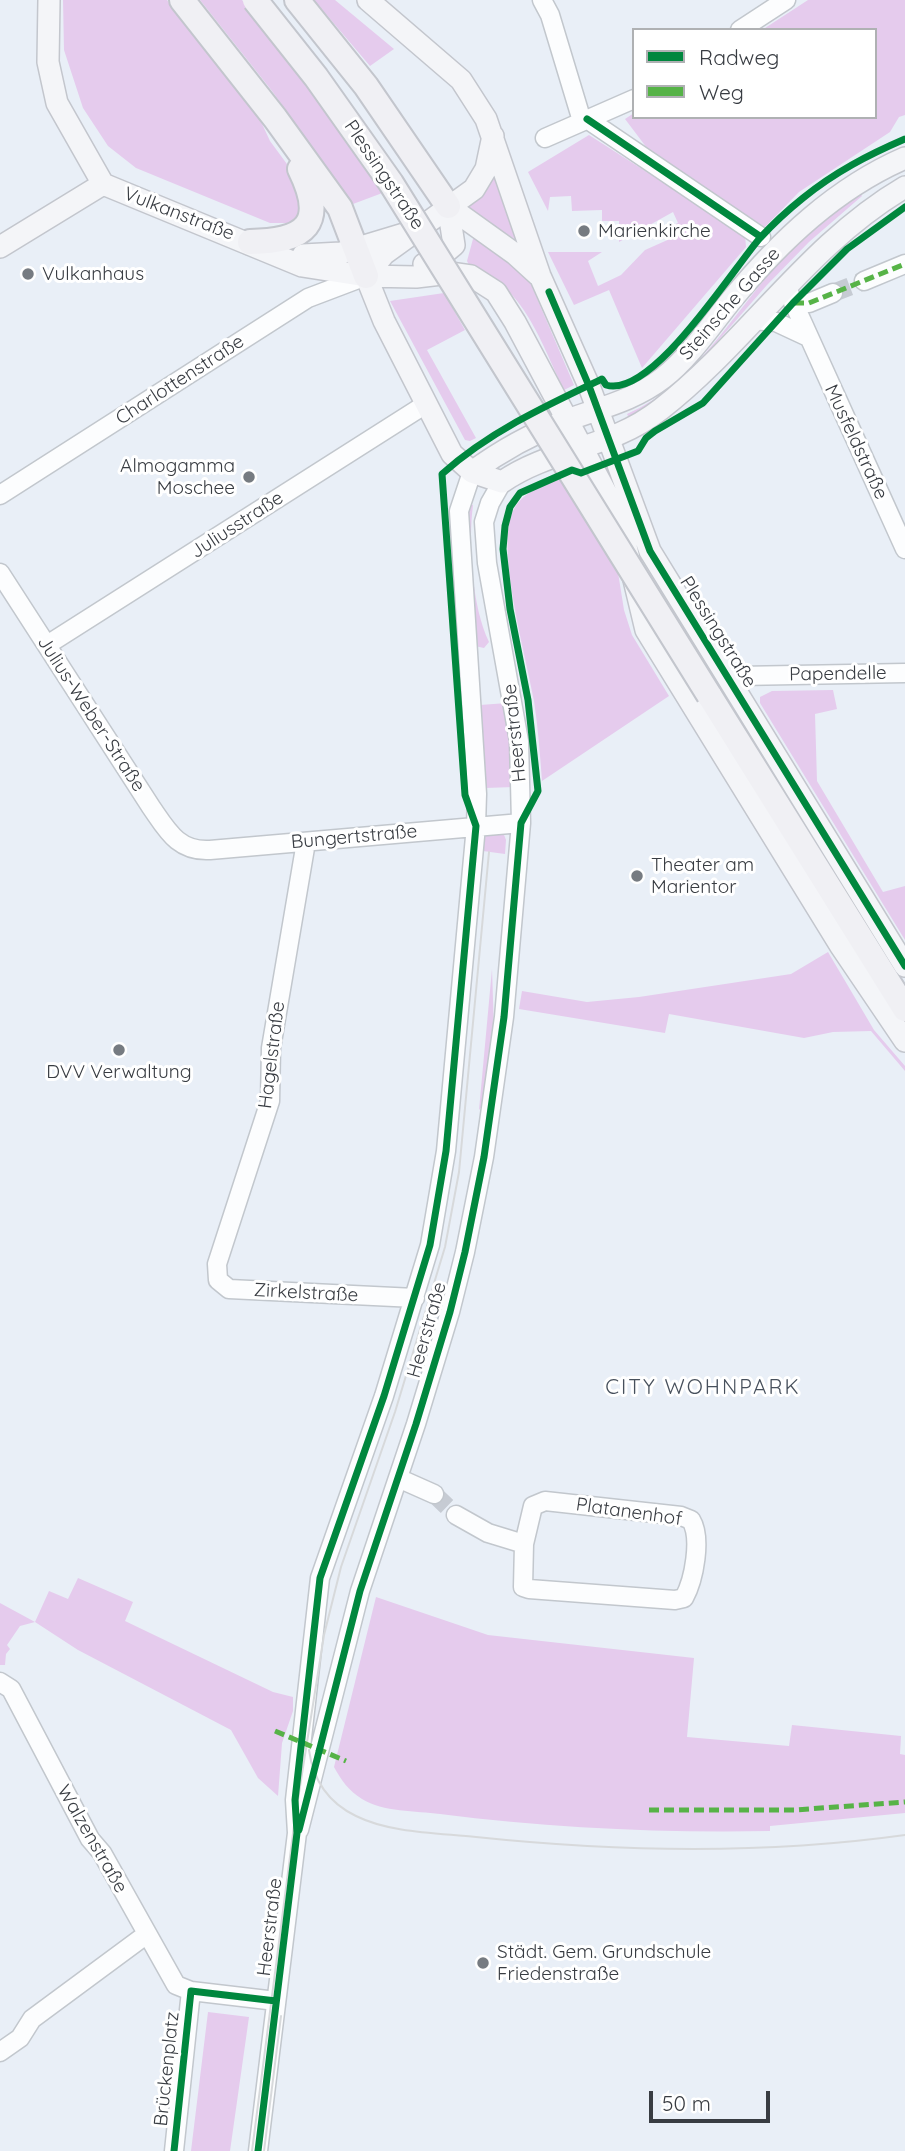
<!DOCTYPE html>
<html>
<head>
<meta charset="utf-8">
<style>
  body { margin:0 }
  #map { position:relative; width:905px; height:2151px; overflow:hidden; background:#e9eff7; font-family:Quicksand,sans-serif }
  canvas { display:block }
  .legend { position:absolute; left:632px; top:28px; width:245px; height:91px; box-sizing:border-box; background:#fff; border:2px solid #afb1b3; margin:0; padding:9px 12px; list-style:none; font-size:21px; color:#383c42 }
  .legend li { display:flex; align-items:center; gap:14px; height:35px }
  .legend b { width:35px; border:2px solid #afb1b3 }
  .scale { position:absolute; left:649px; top:2091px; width:121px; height:32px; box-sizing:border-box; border:4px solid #383c42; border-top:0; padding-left:9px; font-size:21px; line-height:24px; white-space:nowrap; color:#383c42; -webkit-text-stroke:5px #fff; paint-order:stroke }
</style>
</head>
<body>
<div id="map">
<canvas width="905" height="2151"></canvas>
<ul class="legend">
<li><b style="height:9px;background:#00873e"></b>Radweg</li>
<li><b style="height:9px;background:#56b347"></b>Weg</li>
</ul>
<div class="scale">50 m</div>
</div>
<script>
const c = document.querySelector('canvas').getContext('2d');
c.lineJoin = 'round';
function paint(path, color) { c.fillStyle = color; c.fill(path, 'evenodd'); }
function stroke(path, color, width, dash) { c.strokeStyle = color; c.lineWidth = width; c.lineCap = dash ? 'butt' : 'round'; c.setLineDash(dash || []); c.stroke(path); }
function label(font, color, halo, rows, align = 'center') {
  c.font = font + ' Quicksand,sans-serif'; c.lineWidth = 6; c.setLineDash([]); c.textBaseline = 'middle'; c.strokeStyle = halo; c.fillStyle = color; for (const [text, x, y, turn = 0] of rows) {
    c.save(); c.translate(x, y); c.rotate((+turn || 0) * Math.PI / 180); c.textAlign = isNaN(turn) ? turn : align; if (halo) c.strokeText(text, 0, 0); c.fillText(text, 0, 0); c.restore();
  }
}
const green = new Path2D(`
  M63,0H167L251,100L270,141L298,179L306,210L294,223H270L136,168L108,146L83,108L64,50Z
  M200,0H242L297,68L385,192L353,204L272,91Z
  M314,0H335L394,49L370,66Z
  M808,0H905V115L899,117L890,132L799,192L765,227L653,156L625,119L634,113V117H875V30H762Z
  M589,135L745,235L746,247L642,368L609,290L574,305L548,252H602L588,261L598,286L621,275L645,250L672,238L668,227L678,223L673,212L619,242V221H602V210L572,211L571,196L550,197L548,211L528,172Z
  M494,168L516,236L515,239L465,208Z
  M859,191L862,196L809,242L767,285L675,390L630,420L627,414C696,384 733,313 782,259C805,233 833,213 859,191Z
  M477,237L503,255L530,282L574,385L564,390C543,348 523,281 472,271L467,261L473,239Z
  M444,293L465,330L427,350L476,438L470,441L465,440L390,301Z
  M562,478L617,566L624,610L632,635L669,696L542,781C540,755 538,727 534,701C527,659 494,545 514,509C524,491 544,485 562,478Z
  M468,504L473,505C468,543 472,607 489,642L484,648L475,646L467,541Z
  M833,690L837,709L815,714L817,781L883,892L905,886V940L760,703V697L772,691Z
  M507,703L514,787L485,788L480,705Z
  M503,832L506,840L505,854L483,851L486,833Z
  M828,952L874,1030L905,1066V1071L871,1031L833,1032L804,1038L669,1014L665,1033L519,1009L522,991L587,1002L639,997L791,974Z
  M492,969L494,1030L483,1105L479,1110Z
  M78,1578L133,1602L125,1621L273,1692L293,1697V1711L282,1743L278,1796L258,1778L231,1730L78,1650L35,1622L20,1626L7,1645L10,1649L6,1654L5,1665H0V1603L35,1622L49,1591L68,1599Z
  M376,1597L488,1635L694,1658L687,1737L789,1746L792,1725L901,1736L900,1754L905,1755V1813L770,1826V1831C660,1833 549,1828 440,1814C416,1811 383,1812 362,1799C349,1791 341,1780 334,1767Z
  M208,2012L249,2017L230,2151H191Z`);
const minorTunnel = new Path2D(`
  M833,293L864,281
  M434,1494L456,1515`);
const minor = new Path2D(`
  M542,0L550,15L582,121
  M740,30L786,0
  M587,119L761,237
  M545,138L634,99
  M864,281L905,264
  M786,286L905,549
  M793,303H809L833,293
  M753,320L776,322L806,336
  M0,495L308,298L366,276
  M0,573L151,807C167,830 178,852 210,850L521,823
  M47,645L426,404
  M729,679L739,676L905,673
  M306,842L271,1048L270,1101L217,1264L218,1280L229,1289L415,1298
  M398,1478L434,1494
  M456,1515L488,1533L524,1544L523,1587L529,1589L675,1600L684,1598C694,1580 702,1538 691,1520L681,1516L545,1501L533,1506L524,1544
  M0,1682L11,1689L90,1839L102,1853L176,1985L191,1991L276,2001
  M299,1830L360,1591L416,1424L450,1312L465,1252L484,1157L504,1017L521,823L519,741L487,563L484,522L490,503L502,482
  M0,2052L20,2038L32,2019L147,1934
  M174,2151L191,1991
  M258,2151L297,1833L295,1800L320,1578L384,1396L430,1245L446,1151L476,826L477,794L459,511L472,472`);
const major = new Path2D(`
  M49,0L48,62L57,103L103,184
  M368,0L461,80L486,119L540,276L589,386L650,551L905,966
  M103,184L302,266L366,276L416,277L450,273L471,276L496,292L515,322L619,517L646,630L840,945L905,1041
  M448,206L515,254L538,275
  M0,247L103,184
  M303,255L341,253L404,234
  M424,264L441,256L454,245L448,206
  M366,276L384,321L452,454L472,472L502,482C553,447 609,450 661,409C748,341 809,243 905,187
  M366,276L384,254L474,189L486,169L493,136
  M472,472C502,450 531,434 565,421C599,408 633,401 663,378C690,357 711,325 733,298C781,240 836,188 905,158`);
const highway = new Path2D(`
  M182,0L275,118L340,208L366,276
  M297,0L366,86L448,206
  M250,242C306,241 327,224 300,169
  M709,695L905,1009`);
const tram = new Path2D(`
  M309,1750C313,1780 329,1803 356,1816C390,1833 438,1833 476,1837C619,1852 762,1855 905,1835
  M252,2151L295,1818L324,1635L341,1567L395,1412L445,1247L459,1172L489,852
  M264,2151L281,2016`);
const highwayBridge = new Path2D(`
  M255,0L316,77L391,183L709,695`);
const quiet = new Path2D(`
  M794,303H809L905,264
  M275,1731L346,1761
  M649,1810H794L905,1802`);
const cycleway = new Path2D(`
  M587,119L761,237
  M549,292L589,386L650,551L905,966
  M299,1830L360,1591L416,1424L450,1312L465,1252L484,1157L504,1017L521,823L538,791L528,700L510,609L503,549L505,526L510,507L520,493L572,470L581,473L638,451L646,438L655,431L703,403L793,303L847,249L905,207
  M174,2151L191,1991L276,2001
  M258,2151L297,1833L295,1800L320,1578L384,1396L430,1245L446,1151L476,826L465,795L442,474C489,432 545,406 602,379L606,385C652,399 732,270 760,238C773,224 788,210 803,198C835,172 868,155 905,139`);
const markers = [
  [584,231,7,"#767b81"],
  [28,274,7,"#767b81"],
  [249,477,7,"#767b81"],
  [637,876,7,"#767b81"],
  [119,1050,7,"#767b81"],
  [483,1963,7,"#767b81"]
];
const streetNames = [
  ["Plessingstraße",384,175,56],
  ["Vulkanstraße",179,214,21],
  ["Steinsche Gasse",730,304,-49],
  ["Charlottenstraße",180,380,-33],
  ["Musfeldstraße",856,442,65],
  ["Juliusstraße",237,525,-33],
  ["Plessingstraße",718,632,58],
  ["Papendelle",838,674,-1],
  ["Julius-Weber-Straße",91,714,57],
  ["Heerstraße",515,733,-96],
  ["Bungertstraße",354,837,-5],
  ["Hagelstraße",272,1055,-83],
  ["Zirkelstraße",306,1293,3],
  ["Heerstraße",427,1330,-74],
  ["Platanenhof",629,1512,8],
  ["Walzenstraße",92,1839,60],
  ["Heerstraße",270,1927,-83],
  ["Brückenplatz",167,2069,-84]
];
const poiNames = [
  ["Marienkirche",598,231],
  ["Vulkanhaus",42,274],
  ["Almogamma",235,466,"right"],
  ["Moschee",235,488,"right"],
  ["Theater am",651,865],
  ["Marientor",651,887],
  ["DVV Verwaltung",119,1072,"center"],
  ["Städt. Gem. Grundschule",497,1952],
  ["Friedenstraße",497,1974]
];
const neighbourhoodNames = [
  ["CITY WOHNPARK",703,1388]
];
paint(green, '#e5cbed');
stroke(minorTunnel, '#c6cbd3', 18, [18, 9]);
stroke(minor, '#c2c7cd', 21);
stroke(major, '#c3c6cd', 24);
stroke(highway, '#c3c6cd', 28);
stroke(minor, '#fcfdfe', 18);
stroke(major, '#f4f5f8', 21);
stroke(highway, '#f0f0f4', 24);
stroke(tram, '#d7d9db', 2);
stroke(highwayBridge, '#c3c6cd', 28, []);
stroke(highwayBridge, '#f0f0f4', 24);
stroke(quiet, '#56b347', 5, [10, 5]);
stroke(cycleway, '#00873e', 7);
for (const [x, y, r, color] of markers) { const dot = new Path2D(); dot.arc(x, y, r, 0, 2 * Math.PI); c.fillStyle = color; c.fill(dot); stroke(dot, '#fff', 2.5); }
label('19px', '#383c42', '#fff', streetNames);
label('19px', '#383c42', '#fff', poiNames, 'left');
c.letterSpacing = '2px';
label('21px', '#47505c', '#fff', neighbourhoodNames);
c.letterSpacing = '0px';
</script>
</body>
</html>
